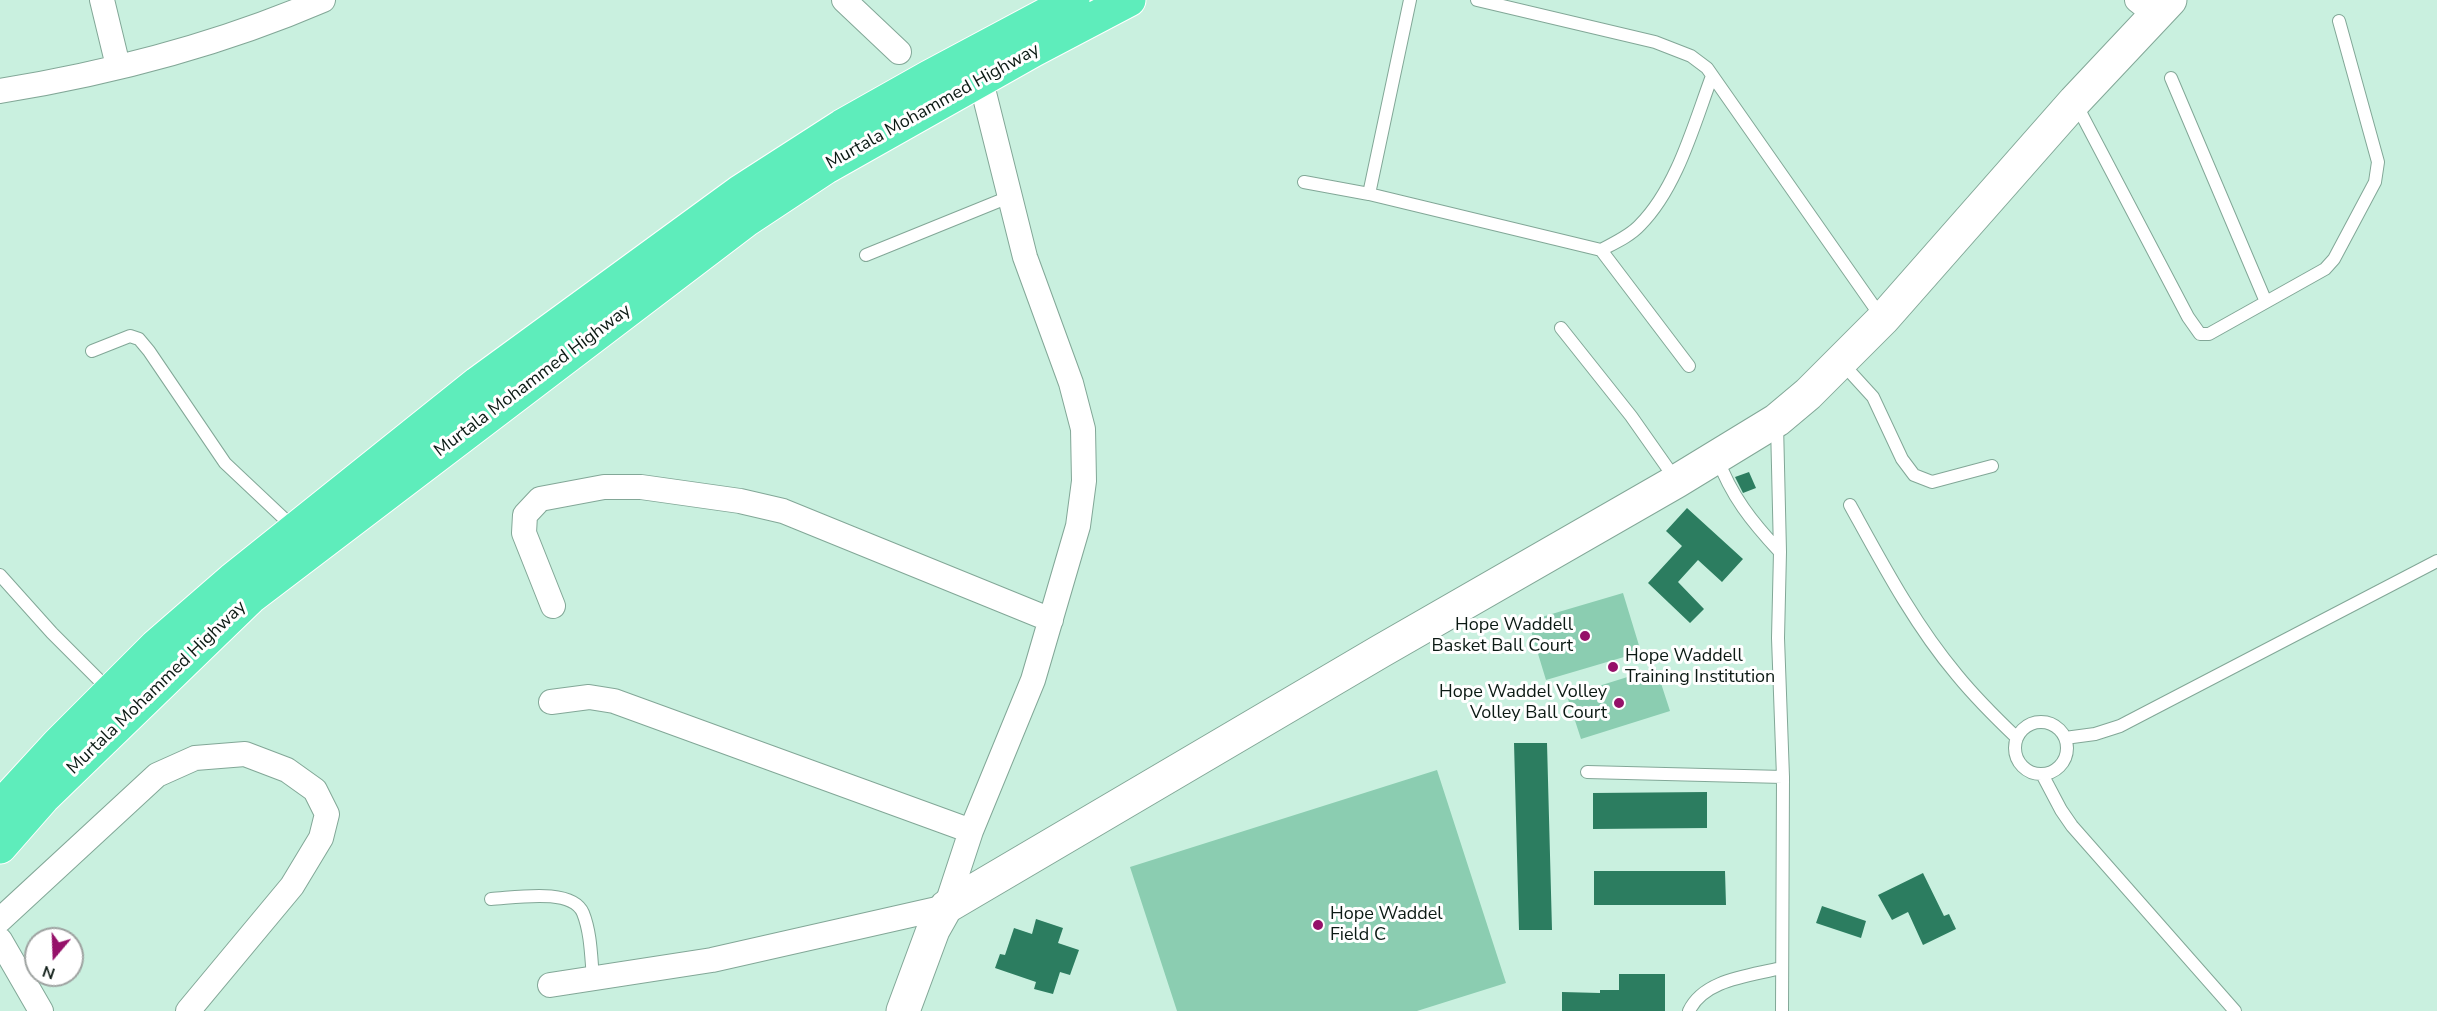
<!DOCTYPE html>
<html>
<head>
<meta charset="utf-8">
<style>
  body { margin:0 }
  #map { position:relative; width:2437px; height:1011px; overflow:hidden; background:#c9f0df; font-family:"Nunito Sans",sans-serif }
  canvas { display:block }
  .north { position:absolute; left:24px; top:927px; width:60px; height:60px; box-sizing:border-box; background:#fff; border:2px solid #9ea3a1; border-radius:50%; rotate:199deg; font-size:16px; font-weight:700; line-height:24px; text-align:center; color:#0c1a14 }
  .north::after { content:''; display:block; margin:auto; width:21px; height:27px; background:#951169; clip-path:polygon(50% 0,100% 100%,50% 72%,0 100%) }
</style>
</head>
<body>
<div id="map">
<canvas width="2437" height="1011"></canvas>
<div class="north">N</div>
</div>
<script>
const c = document.querySelector('canvas').getContext('2d');
c.lineJoin = 'round';
function paint(path, color) { c.fillStyle = color; c.fill(path, 'evenodd'); }
function stroke(path, color, width, dash) { c.strokeStyle = color; c.lineWidth = width; c.lineCap = dash ? 'butt' : 'round'; c.setLineDash(dash || []); c.stroke(path); }
function label(font, color, halo, rows, align = 'center') {
  c.font = font + ' "Nunito Sans",sans-serif'; c.lineWidth = 6; c.setLineDash([]); c.textBaseline = 'middle'; c.strokeStyle = halo; c.fillStyle = color; for (const [text, x, y, turn = 0] of rows) {
    c.save(); c.translate(x, y); c.rotate((+turn || 0) * Math.PI / 180); c.textAlign = isNaN(turn) ? turn : align; if (halo) c.strokeText(text, 0, 0); c.fillText(text, 0, 0); c.restore();
  }
}
const green = new Path2D(`
  M1623,593L1641,652L1546,680L1528,621Z
  M1656,668L1670,711L1581,739L1567,696Z
  M1437,770L1506,983L1417,1011H1177L1130,867Z`);
const building = new Path2D(`
  M1749,472L1756,488L1743,493L1735,477Z
  M1687,508L1743,559L1722,582L1698,560L1678,582L1704,609L1690,623L1648,583L1682,546L1666,531Z
  M1514,743H1547L1552,930H1519Z
  M1707,792V828L1593,829V793Z
  M1594,871H1725L1726,905H1594Z
  M1923,873L1944,916L1949,914L1956,929L1923,945L1908,912L1892,920L1878,895Z
  M1822,906L1866,921L1861,938L1816,923Z
  M1036,919L1063,928L1058,943L1079,950L1070,975L1060,972L1053,994L1034,989L1036,982L995,968L1000,954L1005,955L1014,928L1032,934Z
  M1619,974H1665V1011H1562V992L1600,993V990H1619Z`);
const lane = new Path2D(`
  M1477,0L1655,42L1691,56L1707,68L1882,318
  M2171,78L2266,302
  M2075,102L2188,317L2200,334H2209L2325,269L2334,259L2375,182L2378,162L2339,21
  M1304,182L1369,194L1601,250L1689,366
  M1369,194L1410,0
  M1601,250C1614,243 1630,236 1640,225C1677,188 1694,124 1712,76
  M866,255L1009,197
  M1561,328L1631,416L1676,480
  M92,351L130,336L139,339L149,351L225,463L294,528
  M1842,363L1873,397L1902,459L1914,475L1932,482L1992,466
  M1777,424L1780,552L1778,638L1783,777L1782,1011
  M1717,457C1731,496 1752,522 1780,552
  M1850,505C1882,563 1914,624 1957,675C1975,697 1996,718 2017,738
  M0,575L52,633L110,691
  M2015 748a26 26 0 1 1 52 0a26 26 0 1 1-52 0Z
  M2065,738L2095,734L2120,726L2437,561
  M1587,772L1783,777
  M2042,774L2061,810L2072,826L2235,1011
  M491,899C514,898 572,887 583,913C591,933 591,957 593,978
  M1689,1011C1704,979 1750,976 1781,968`);
const street = new Path2D(`
  M102,0L118,66
  M844,0L899,52
  M2137,0L2156,15
  M0,91C110,73 221,44 323,0
  M553,606L524,533L525,515L540,499L604,487H641L740,501L783,511L1051,620
  M551,702L589,697L614,701L971,831
  M0,920L157,775L195,758L245,754L287,770L315,790L327,814L321,838L292,886L188,1011
  M0,940L41,1011
  M550,985L712,960L946,907L971,831L1033,680L1078,526L1084,481L1083,429L1071,383L1025,257L977,65`);
const secondary = new Path2D(`
  M903,1011L933,930L946,907L1381,651L1677,481L1777,420L1808,394L1883,319L2075,101L2170,0`);
const highway = new Path2D(`
  M0,807L58,744L156,646L232,580L478,383L741,191L842,126L929,77L1073,0
  M0,847L43,798L252,596L745,221L825,168L1034,50L1129,0`);
const markers = [
  [1585,636,6,"#951169"],
  [1613,667,6,"#951169"],
  [1619,703,6,"#951169"],
  [1318,925,6,"#951169"]
];
const streetNames = [
  ["Murtala Mohammed Highway",933,107,-29],
  ["Murtala Mohammed Highway",533,381,-37],
  ["Murtala Mohammed Highway",157,688,-44]
];
const poiNames = [
  ["Hope Waddell",1573,626],
  ["Basket Ball Court",1573,647],
  ["Hope Waddell",1625,657,"left"],
  ["Training Institution",1625,678,"left"],
  ["Hope Waddel Volley",1607,693],
  ["Volley Ball Court",1607,714],
  ["Hope Waddel",1330,915,"left"],
  ["Field C",1330,936,"left"]
];
paint(green, '#8bcdb1');
paint(building, '#2c7d60');
stroke(lane, '#82a797', 14);
stroke(street, '#82a797', 26);
stroke(secondary, '#82a797', 35);
stroke(highway, '#fff', 35);
stroke(lane, '#fff', 12);
stroke(street, '#fff', 24);
stroke(secondary, '#fff', 33);
stroke(highway, '#5eedbb', 33);
for (const [x, y, r, color] of markers) { const dot = new Path2D(); dot.arc(x, y, r, 0, 2 * Math.PI); c.fillStyle = color; c.fill(dot); stroke(dot, '#fff', 2); }
label('18px', '#0c1a14', '#fff', streetNames);
label('18px', '#0c1a14', '#fff', poiNames, 'right');
</script>
</body>
</html>
